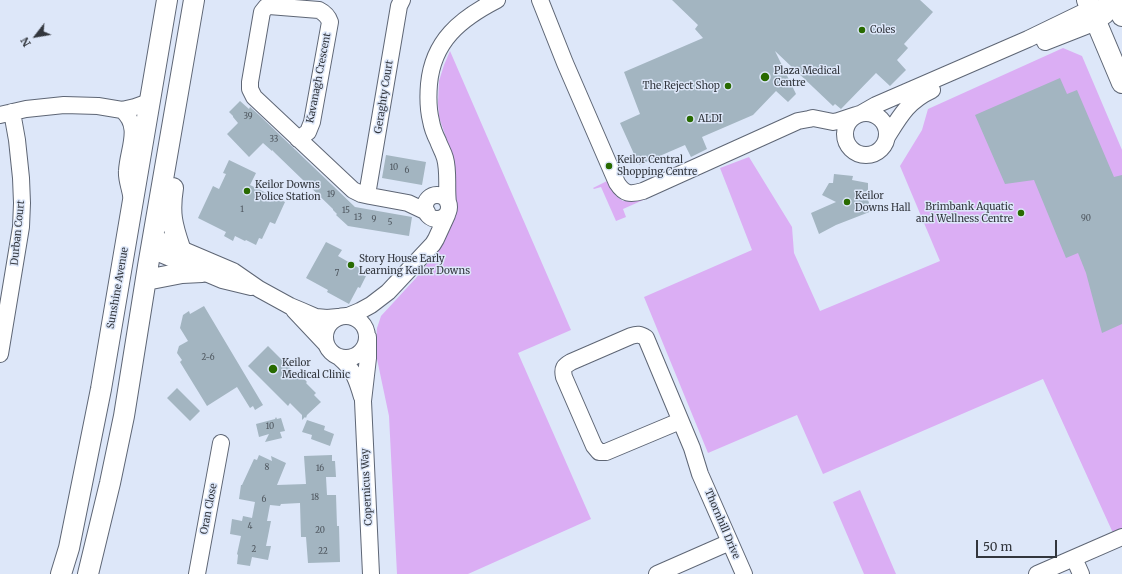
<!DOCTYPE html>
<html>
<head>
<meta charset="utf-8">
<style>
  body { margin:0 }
  #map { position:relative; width:1122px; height:574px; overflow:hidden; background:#dde7f9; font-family:Merriweather,serif }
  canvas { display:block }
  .north { position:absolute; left:16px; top:16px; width:40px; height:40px; -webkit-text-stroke:3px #dde7f9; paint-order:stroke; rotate:239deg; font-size:11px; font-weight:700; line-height:16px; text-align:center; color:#32363d }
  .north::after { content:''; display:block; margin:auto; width:14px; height:18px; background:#32363d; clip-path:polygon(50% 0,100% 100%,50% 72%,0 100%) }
  .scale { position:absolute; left:976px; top:540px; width:81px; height:18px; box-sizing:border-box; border:2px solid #32363d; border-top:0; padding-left:5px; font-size:12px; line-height:14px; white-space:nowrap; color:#32363d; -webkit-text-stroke:3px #dde7f9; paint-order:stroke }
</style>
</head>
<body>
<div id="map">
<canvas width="1122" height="574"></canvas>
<div class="north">N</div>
<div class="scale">50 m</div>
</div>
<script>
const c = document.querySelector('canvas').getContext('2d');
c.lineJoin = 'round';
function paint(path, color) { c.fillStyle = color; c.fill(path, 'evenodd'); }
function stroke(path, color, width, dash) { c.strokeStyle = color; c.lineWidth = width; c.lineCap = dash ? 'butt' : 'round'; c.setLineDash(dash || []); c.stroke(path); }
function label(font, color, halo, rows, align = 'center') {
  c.font = font + ' Merriweather,serif'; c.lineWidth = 3; c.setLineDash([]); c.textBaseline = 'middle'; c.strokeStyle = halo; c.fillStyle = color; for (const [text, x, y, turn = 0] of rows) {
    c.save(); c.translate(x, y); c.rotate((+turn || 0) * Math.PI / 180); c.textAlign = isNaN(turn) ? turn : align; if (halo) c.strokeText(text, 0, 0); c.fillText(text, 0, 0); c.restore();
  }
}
const green = new Path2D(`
  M1063,48L1082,56L1122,150V529L1113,533L1043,379L823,474L797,415L708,453L644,297L752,250L720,168L749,157L792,227L794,253L820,311L940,261L900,166L922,130L928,109Z
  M450,51L571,330L518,353L591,519L468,574H397L389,416L377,359L376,344L377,328L381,316L416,278L434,255L449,227L455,212V164L439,117L438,103L439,81L444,65Z
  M609,180L616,196L623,201H630L658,189L659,193L623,209L626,217L616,221L601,187L594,189L593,188Z
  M860,490L896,574H864L833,502Z`);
const building = new Path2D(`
  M672,0H920L933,12L904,44L908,48L897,60L906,70L890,86L876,73L841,109L835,104L833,106L775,51L796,94L788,102L776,91L753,115L702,137L707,149L691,157L685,145L639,165L620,123L640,114L624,72L703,38L695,29L698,25Z
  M1060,78L1067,94L1077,90L1114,177L1122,175V324L1102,333L1086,273L1078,253L1066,258L1034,180L1005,184L975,115Z
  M240,101L249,109L250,107L259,115L355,207L412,217L409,236L348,226L336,215L337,214L333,210V209L276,154L272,150V151L263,143L249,157L227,134L238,123L233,117V116L229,112Z
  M386,155L426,162L422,185L382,178Z
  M229,160L256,173L250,185L285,202L275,224L270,222L262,239L259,238L256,245L246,240L245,241L235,236L233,241L224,236L226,232L198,218L213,186L219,189L226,174L223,173Z
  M834,174L853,176L852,180L868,183V190L865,192L872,211L836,225L819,234L811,213L836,202L822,195L829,183H833Z
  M326,242L342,250L338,256L366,272L364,276H366L360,288L358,287L349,304L327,292L328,290L306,278Z
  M204,306L263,405L255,410L253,406L250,408L237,387L207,406L180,362L182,360L177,353L179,346L188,341L180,328L183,315L189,311L190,314Z
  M268,346L295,373L297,371L307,382L306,383L316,393L314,395L321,402L307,415L306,418L305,417L302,420V415L290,403L288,406L248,366Z
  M177,388L200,411L190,421L167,398Z
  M276,417L277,419L281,418L285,431L280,432L282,438L265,442L269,434L259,437L256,424L275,419Z
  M307,420L325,426L324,430L334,434L330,446L311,439L312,435L302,432Z
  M259,455L272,461L271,456L286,463L277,485L306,484L304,456L332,455V461H335L336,477H326L327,495H336L337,526H339L340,562L308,563L306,537H301L300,503L281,504L280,506L270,505L267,521H271L266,546H271L268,560L252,557L250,566L237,564L238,555L237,554L241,536L230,534L232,519L242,521L243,516L252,518L255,502L239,499L241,485H242L254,459L257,460Z`);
const minor = new Path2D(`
  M540,0L565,63L617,183C624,194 630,195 643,191L798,121L809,119L813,118L833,122L838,121L856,115
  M1045,42L1096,22L1106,15
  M122,110C142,127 128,149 127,171C126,178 130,188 131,195
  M845 134a21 21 0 1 1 42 0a21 21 0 1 1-42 0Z
  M862,113L876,105L1028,39L1090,9L1118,6
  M0,115L26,109L64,105L98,106L122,110L135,107L149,102
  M887,137C900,116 908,101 932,90
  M298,139L308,132L312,122L330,22C328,16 325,13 319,10L269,6L266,7L262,12L250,82V89L254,97L353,190L361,194L370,196L408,203L427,212
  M367,195L399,6L402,0
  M425 207a12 12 0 1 1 24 0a12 12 0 1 1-24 0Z
  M448,203C446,188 449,172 445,158C443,151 440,147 438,141C435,135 432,127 431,121C428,109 428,96 429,84C433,41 460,19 497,0
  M153,237L233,271L259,289L290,306L302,311L316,317L327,318L338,317
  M151,250L222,280L251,287
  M294,310L326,344
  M325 337a21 21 0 1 1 42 0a21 21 0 1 1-42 0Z
  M348,316L360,311L371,305L388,292L433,244L436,239L447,215
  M368,337V358L363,401L371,574
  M0,354L21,227L22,203L21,178L17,140L12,112
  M340,358C354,370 357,380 362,397
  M680,421L606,452H599L594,446L564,377C562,368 564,366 571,362L631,336C637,334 640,334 646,338L692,448L700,474L744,574
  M1074,558L1081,574
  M197,574L221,443
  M657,574L730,542
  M1037,574L1122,537`);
const major = new Path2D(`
  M1087,0L1122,83
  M1115,0L1122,16
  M173,188C169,213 172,225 180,248
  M146,280L182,273L202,272
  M61,574L69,548L101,389L167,0
  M88,574L110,483L124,416L148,266L194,0`);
const markers = [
  [862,30,4,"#286a00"],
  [765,77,5,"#286a00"],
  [728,86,4,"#286a00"],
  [690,119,4,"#286a00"],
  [609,166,4,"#286a00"],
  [247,191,4,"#286a00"],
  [847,202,4,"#286a00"],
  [1021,213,4,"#286a00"],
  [351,265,4,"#286a00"],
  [273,369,5,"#286a00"]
];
const numberNames = [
  ["39",248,117],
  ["33",274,140],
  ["10",394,168],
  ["6",407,171],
  ["19",331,195],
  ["1",242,210],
  ["15",346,211],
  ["13",358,218],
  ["90",1086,219],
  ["9",374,220],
  ["5",390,223],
  ["7",337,274],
  ["2-6",208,358],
  ["10",270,427],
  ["8",267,468],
  ["16",320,469],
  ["18",315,498],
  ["6",264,500],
  ["4",250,527],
  ["20",320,531],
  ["2",254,550],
  ["22",323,552]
];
const poiNames = [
  ["Coles",870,30],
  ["Plaza Medical",774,71],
  ["Centre",774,83],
  ["The Reject Shop",720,86,"right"],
  ["ALDI",698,119],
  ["Keilor Central",617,160],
  ["Shopping Centre",617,172],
  ["Keilor Downs",255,185],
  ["Police Station",255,197],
  ["Keilor",855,196],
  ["Downs Hall",855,208],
  ["Brimbank Aquatic",1013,207,"right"],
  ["and Wellness Centre",1013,219,"right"],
  ["Story House Early",359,259],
  ["Learning Keilor Downs",359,271],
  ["Keilor",282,363],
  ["Medical Clinic",282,375]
];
const streetNames = [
  ["Kavanagh Crescent",319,78,-79],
  ["Geraghty Court",384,97,-81],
  ["Durban Court",18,233,-84],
  ["Sunshine Avenue",118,288,-80],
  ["Copernicus Way",367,487,-93],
  ["Oran Close",209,509,-79],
  ["Thornhill Drive",722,524,67]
];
paint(green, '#dbaef4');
paint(building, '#a3b5c1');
stroke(minor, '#5e6675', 18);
stroke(major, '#5e6675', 22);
stroke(minor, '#fff', 16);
stroke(major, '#fff', 20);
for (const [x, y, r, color] of markers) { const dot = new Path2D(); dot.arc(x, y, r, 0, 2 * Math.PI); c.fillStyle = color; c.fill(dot); stroke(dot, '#dde7f9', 1.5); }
label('8px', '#4e565e', null, numberNames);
label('10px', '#32363d', '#dde7f9', poiNames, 'left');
label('10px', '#32363d', '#dde7f9', streetNames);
</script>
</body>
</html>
